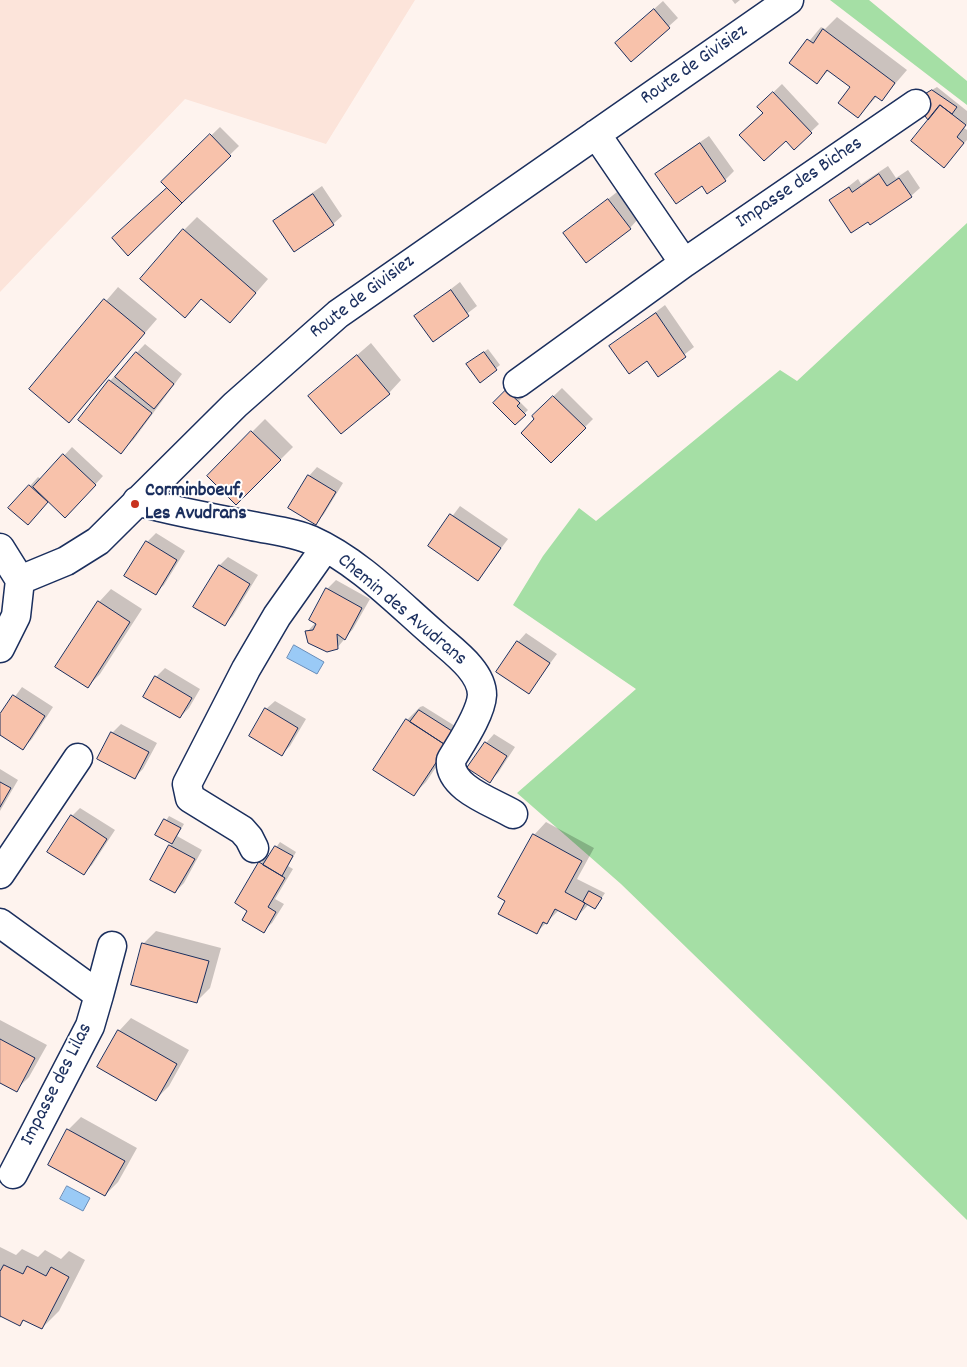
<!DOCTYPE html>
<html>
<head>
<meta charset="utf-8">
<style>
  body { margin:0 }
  canvas { display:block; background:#fef3ee }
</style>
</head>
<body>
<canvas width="967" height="1367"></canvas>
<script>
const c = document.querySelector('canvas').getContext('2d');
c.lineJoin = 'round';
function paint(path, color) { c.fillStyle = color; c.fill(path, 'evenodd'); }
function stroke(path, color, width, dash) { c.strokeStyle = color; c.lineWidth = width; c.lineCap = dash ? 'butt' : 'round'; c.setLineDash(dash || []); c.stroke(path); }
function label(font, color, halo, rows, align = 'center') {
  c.font = font + ' Dekko,sans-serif'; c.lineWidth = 4; c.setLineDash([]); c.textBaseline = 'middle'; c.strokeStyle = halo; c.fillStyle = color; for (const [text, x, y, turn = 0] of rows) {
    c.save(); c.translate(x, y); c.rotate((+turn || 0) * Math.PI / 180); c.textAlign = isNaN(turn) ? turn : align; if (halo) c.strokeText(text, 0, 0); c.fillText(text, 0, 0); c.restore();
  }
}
const built = new Path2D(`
  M0,0H415L326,144L185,99L0,292Z`);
const green = new Path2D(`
  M830,0H869L967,81V105Z
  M967,223V1220L621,884L517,793L636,689L513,605L543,556L579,508L596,521L780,370L797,381Z`);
const water = new Path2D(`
  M294,645L324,662L317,674L287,658Z
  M67,1186L90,1198L83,1211L60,1199Z`);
const shadow = new Path2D(`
  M732,0H740L735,4Z
  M663,1L678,18L631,60L616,43Z
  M837,17L907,70L882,99L877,96L858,117L852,87L829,70L817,82L791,63L821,27L825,29Z
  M782,84L819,124L794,148L758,107Z
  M937,87L967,111V124L964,128L967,130V140L944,166L930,120L920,97Z
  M220,127L239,146L128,254L123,230L169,187L163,182Z
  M709,136L734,171L725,180L708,192L702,184L657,174L665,166Z
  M888,166L896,178L908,170L920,188L911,196L831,200L858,179L861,184Z
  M322,186L342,216L333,224L275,221L283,213Z
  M617,192L638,219L630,228L565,233Z
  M197,217L268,279L242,309L202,298L185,317L184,230Z
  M460,282L477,306L433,340L416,316Z
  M118,287L157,319L69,421L31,389Z
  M665,305L694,347L658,375L647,360L611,346Z
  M371,343L401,380L389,393L310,396Z
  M145,344L182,374L134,439L121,452L80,420L110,381Z
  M488,349L500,365L480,381L472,361Z
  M511,387L522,398L519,401L528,410L515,423L495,403Z
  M562,388L593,419L551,461L533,416Z
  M265,419L293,447L236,504L208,476Z
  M72,447L103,476L74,508L48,500L36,514L30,486L38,477L42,480Z
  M317,467L343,483L324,514L316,523L309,476Z
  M460,506L508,539L478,579L430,546Z
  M156,533L185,551L164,585L155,593L126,576L147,542Z
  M228,557L258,575L233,616L225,624L195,606L220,565Z
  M336,580L370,599L353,629L337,648L307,632L316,622L327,589Z
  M111,589L142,609L100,674L88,686L99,602Z
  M526,633L557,654L529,692L518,642Z
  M165,668L200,689L189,708L180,717L156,677Z
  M22,687L53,707L32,739L23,748L0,733V717Z
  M275,701L306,719L290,746L282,754L266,709Z
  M423,706L455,726L453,729L459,733L426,782L413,795L407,720L420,707Z
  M121,724L157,743L143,769L134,778L98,758L112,733Z
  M494,734L515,747L498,773L490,781L486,743Z
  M0,769L18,780L0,811Z
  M80,808L115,830L92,865L83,874L72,816Z
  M169,816L184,824L177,836L202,850L184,883L175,892L170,846L173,843L157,835Z
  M546,822L594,848L577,879L605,893L595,908L589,904L575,919L559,910L536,933L534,835Z
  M280,842L296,852L288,866L293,869L275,899L284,904L272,923L263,931L249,910L265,867L261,862L268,855L270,856Z
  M156,931L221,948L210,988L197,1001L143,944Z
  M131,1018L189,1050L169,1086L156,1099L119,1031Z
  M0,1020L47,1045L29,1077L16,1090L0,1082Z
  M81,1117L137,1148L118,1182L105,1195L68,1130Z
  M0,1247L16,1255L22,1249L38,1257L45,1250L61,1259L69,1251L85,1260L59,1311L42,1328L25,1319L20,1325L2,1316L0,1318Z`);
const building = new Path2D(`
  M654,9L670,28L631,62L615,43Z
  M823,29L895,83L882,101L875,96L858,118L838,103L850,87L827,70L817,84L789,63L807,39L813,43Z
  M932,90L957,107L952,114L940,105L928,120L914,101Z
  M773,92L812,133L794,150L786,141L764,161L739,135L763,113L757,107Z
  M940,105L966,125L957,137L964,143L944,168L911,141Z
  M210,134L231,156L182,203L161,182Z
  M700,143L726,181L707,194L702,186L676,204L655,174Z
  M879,174L887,186L899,178L912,197L870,225L868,222L851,233L829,200L849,187L852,192Z
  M167,188L182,203L128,256L112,238Z
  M313,194L334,225L294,252L273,221Z
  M608,199L631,229L586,263L563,233Z
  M183,229L256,293L230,323L201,299L185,318L140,279Z
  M451,290L469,316L433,342L414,316Z
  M104,299L145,333L69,423L29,389Z
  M656,313L686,357L658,377L647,361L629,374L609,346Z
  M136,352L174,384L154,409L115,377Z
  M484,352L497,370L480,383L466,364Z
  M357,355L390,394L341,434L308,396Z
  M109,380L152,413L121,454L78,420Z
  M506,390L520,403L517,406L526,415L515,425L493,403Z
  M553,396L586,428L551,463L521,433L534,419L532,416Z
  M251,431L281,460L236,505L207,476Z
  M63,454L96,485L65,518L33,487Z
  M308,475L336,492L316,525L288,508Z
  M29,485L48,502L28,525L8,508Z
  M450,514L501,548L478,581L428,546Z
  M146,541L177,560L156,595L124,576Z
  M219,565L250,584L225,626L193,607Z
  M326,588L362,608L345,640L337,634L338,649L327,652L308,643L305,631L313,630L316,624L309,620Z
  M98,601L130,622L88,688L55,667Z
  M517,641L550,663L529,694L496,672Z
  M155,676L192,698L180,718L143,697Z
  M13,695L45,716L23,750L0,735V714Z
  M265,708L298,728L282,756L249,736Z
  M419,710L452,731L444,744L410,722Z
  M406,719L447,746L414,796L373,770Z
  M111,732L149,752L135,779L97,759Z
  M485,742L507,756L490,783L467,768Z
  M0,782L11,788L0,807Z
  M71,815L107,839L84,875L47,852Z
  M164,819L181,828L172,844L155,835Z
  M533,834L582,861L565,892L585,903L576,920L555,909L547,924L543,922L537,934L498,914L505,901L498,897Z
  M169,845L195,859L175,893L150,880Z
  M275,846L293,856L282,876L263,865Z
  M259,862L285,878L268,907L276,912L264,933L242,920L247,911L235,903Z
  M589,891L602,898L595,909L583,902Z
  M142,943L209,961L197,1003L131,985Z
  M118,1030L177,1064L156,1101L97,1067Z
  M0,1039L35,1058L17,1092L0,1083Z
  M67,1129L125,1161L105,1196L48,1165Z
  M4,1265L23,1274L27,1266L46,1276L51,1267L69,1277L42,1329L23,1320L20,1326L0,1316V1272Z`);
const minor = new Path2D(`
  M596,134L684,263
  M518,383L684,263L916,104
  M137,501C175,512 214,518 252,526C271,530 293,532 311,540C358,561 396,601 434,634C450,649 482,670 482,695C481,714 461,743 451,760C448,788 493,802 513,814
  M0,548L20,580
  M20,580L66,561L98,541L235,405L338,314L789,0
  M0,648L16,616L20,580
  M254,848L249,838L242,830L190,798L187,784L246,669L277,616L325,548
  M0,874L78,758
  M0,923L99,995L90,1026L13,1174
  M99,995L112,946`);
const markers = [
  [135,504,5,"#c8321e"]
];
const streetNames = [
  ["Route de Givisiez",695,66,-35],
  ["Impasse des Biches",800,184,-34],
  ["Route de Givisiez",363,298,-37],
  ["Chemin des Avudrans",401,611,40],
  ["Impasse des Lilas",58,1085,-63]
];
const poiNames = [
  ["Corminboeuf,",145,492],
  ["Les Avudrans",145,515]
];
paint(built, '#fce4da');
paint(green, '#a5dfa5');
paint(water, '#9acaf6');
stroke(water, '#678cb9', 1);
paint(shadow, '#0003');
paint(building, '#f8c2ab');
stroke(building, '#1b2f5e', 1);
stroke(minor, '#1b2f5e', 31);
stroke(minor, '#fff', 28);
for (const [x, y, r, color] of markers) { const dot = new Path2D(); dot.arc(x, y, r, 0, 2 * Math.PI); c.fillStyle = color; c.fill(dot); stroke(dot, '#fff', 2); }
label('20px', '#1b2f5e', '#fff', streetNames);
label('bold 20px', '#1b2f5e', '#fff', poiNames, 'left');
</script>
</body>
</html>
